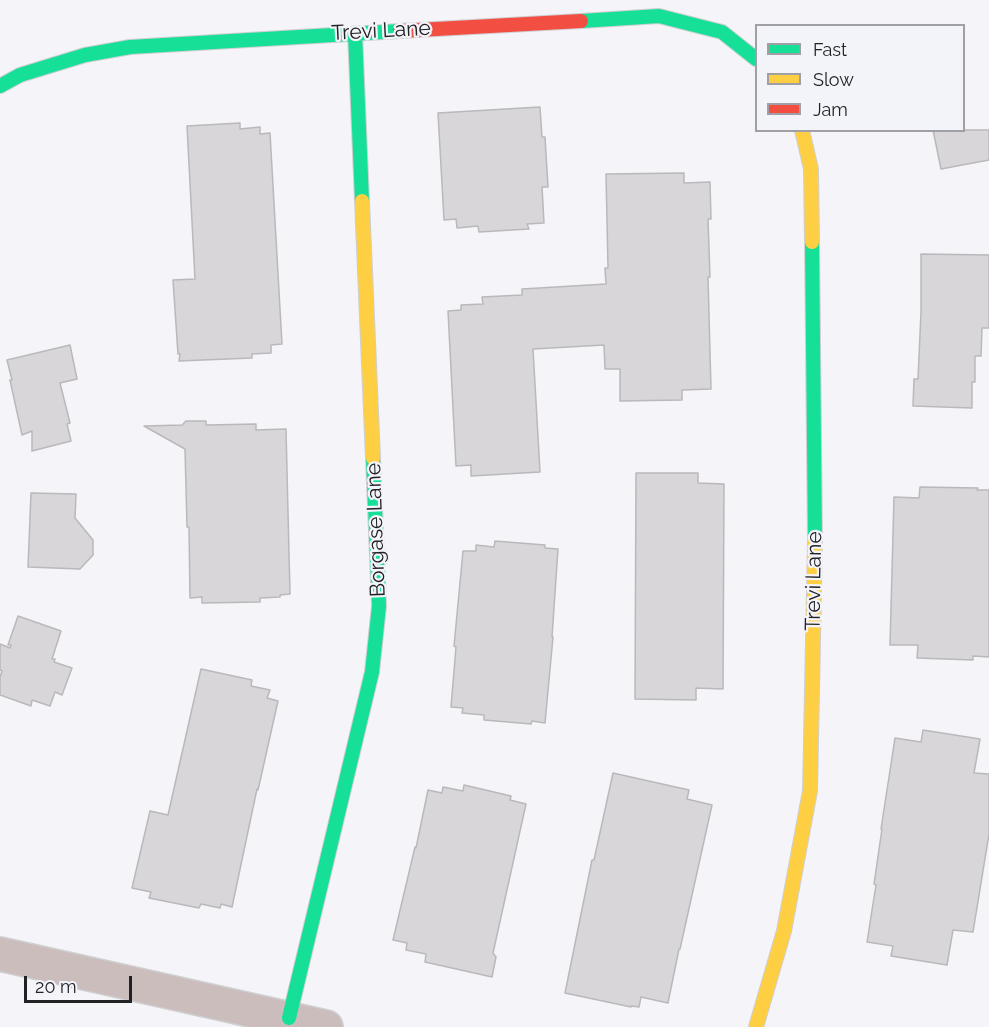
<!DOCTYPE html>
<html>
<head>
<meta charset="utf-8">
<style>
  body { margin:0 }
  #map { position:relative; width:989px; height:1027px; overflow:hidden; background:#f4f4f9; font-family:Raleway,sans-serif }
  canvas { display:block }
  .legend { position:absolute; left:755px; top:24px; width:210px; height:108px; box-sizing:border-box; background:#f3f3fa; border:2px solid #9f9fa5; margin:0; padding:8px 10px; list-style:none; font-size:18px; color:#222225 }
  .legend li { display:flex; align-items:center; gap:12px; height:30px }
  .legend b { width:30px; border:2px solid #9f9fa5 }
  .scale { position:absolute; left:24px; top:976px; width:108px; height:27px; box-sizing:border-box; border:3px solid #222225; border-top:0; padding-left:8px; font-size:18px; line-height:21px; white-space:nowrap; color:#222225; -webkit-text-stroke:4px #f3f3fa; paint-order:stroke }
</style>
</head>
<body>
<div id="map">
<canvas width="989" height="1027"></canvas>
<ul class="legend">
<li><b style="height:8px;background:#16e098"></b>Fast</li>
<li><b style="height:8px;background:#ffcf43"></b>Slow</li>
<li><b style="height:8px;background:#f24e42"></b>Jam</li>
</ul>
<div class="scale">20 m</div>
</div>
<script>
const c = document.querySelector('canvas').getContext('2d');
c.lineJoin = 'round';
function paint(path, color) { c.fillStyle = color; c.fill(path, 'evenodd'); }
function stroke(path, color, width, dash) { c.strokeStyle = color; c.lineWidth = width; c.lineCap = dash ? 'butt' : 'round'; c.setLineDash(dash || []); c.stroke(path); }
function label(font, color, halo, rows, align = 'center') {
  c.font = font + ' Raleway,sans-serif'; c.lineWidth = 4.5; c.setLineDash([]); c.textBaseline = 'middle'; c.strokeStyle = halo; c.fillStyle = color; for (const [text, x, y, turn = 0] of rows) {
    c.save(); c.translate(x, y); c.rotate((+turn || 0) * Math.PI / 180); c.textAlign = isNaN(turn) ? turn : align; if (halo) c.strokeText(text, 0, 0); c.fillText(text, 0, 0); c.restore();
  }
}
const building = new Path2D(`
  M540,107L542,137H545L548,187H542L544,223L527,224L529,229L479,232L478,226L457,228L456,219L444,220L438,113Z
  M240,123V129L260,127V134L270,133L282,344L271,345V353L252,354V358L179,361L180,354H178L173,280L195,279L187,126Z
  M933,130H989V160L941,169Z
  M684,173V183L710,182L711,219H708L710,277H708L711,389L682,390V400L620,401V369H605L604,345L533,349L540,472L471,476V465L456,466L448,311L461,310V305L483,304L482,297L522,295V289L606,284L605,268H608L606,174Z
  M921,254L989,255V328H982L981,356H975V382H972V408L913,406L914,379H918L921,312Z
  M70,345L77,379L60,383L70,423L67,424L71,441L32,451V431L22,435L10,380H12L7,360Z
  M186,421H206V425L256,424V430L286,429L290,594L280,595V597L260,598V602L202,603V597L190,598L189,527H187L185,449L144,426L182,425Z
  M636,473H698V483L724,484L723,689L696,688V700L635,699Z
  M920,487L978,488L977,490H989V657L973,656V660L917,658L918,645H890L894,497L919,498Z
  M31,493L76,494L75,518L93,540V555L80,569L28,567Z
  M495,541L545,545V548L558,549L552,637H553L545,723L532,721L531,724L484,720V715L462,713L463,708L451,707L456,647L454,646L463,551H476V545L494,547Z
  M18,616L61,631L52,659H55L54,662L72,668L62,695L55,692L50,706L32,700L31,706L0,695V677L2,671L0,670V644L10,648L11,645H8Z
  M201,669L252,680L251,686L270,690L267,698L278,701L258,790L257,789L232,907L221,904L220,908L201,904L199,908L149,898L151,892L132,888L150,811L168,815Z
  M923,730L980,739L974,773L989,774V834L973,932L953,930L947,965L891,956L893,946L867,942L876,885L874,884L882,829H881L895,738L921,742Z
  M613,773L689,790L687,799L712,805L680,949H679L668,1003L641,997L639,1007L631,1006V1007L565,993L592,860H594Z
  M464,785L511,796L510,800L526,804L493,953L496,957L492,977L425,962L426,954L406,950L407,943L393,940L415,847L416,848L428,790L442,793L443,787L463,791Z`);
const street = new Path2D(`
  M0,954L326,1027`);
const fast = new Path2D(`
  M581,21L659,16L722,32L756,59
  M355,33L362,201
  M0,86L20,75L85,55L130,47L400,31
  M812,242L815,541
  M289,1018L372,672L379,606L373,458`);
const slow = new Path2D(`
  M802,130L811,169L812,242
  M362,201L373,458
  M756,1027L784,931L810,791L815,541`);
const jam = new Path2D(`
  M400,31L581,21`);
const streetNames = [
  ["Trevi Lane",381,31,-3],
  ["Borgase Lane",376,530,-92],
  ["Trevi Lane",814,581,-89]
];
paint(building, '#d8d6d8');
stroke(building, '#bab8ba', 1.5);
stroke(street, '#cfcfd2', 36);
stroke(fast, '#cfcfd2', 16);
stroke(slow, '#cfcfd2', 16);
stroke(jam, '#cfcfd2', 16);
stroke(street, '#cabdbc', 33);
stroke(fast, '#16e098', 14);
stroke(slow, '#ffcf43', 14);
stroke(jam, '#f24e42', 14);
label('21px', '#222225', '#f3f3fa', streetNames);
</script>
</body>
</html>
